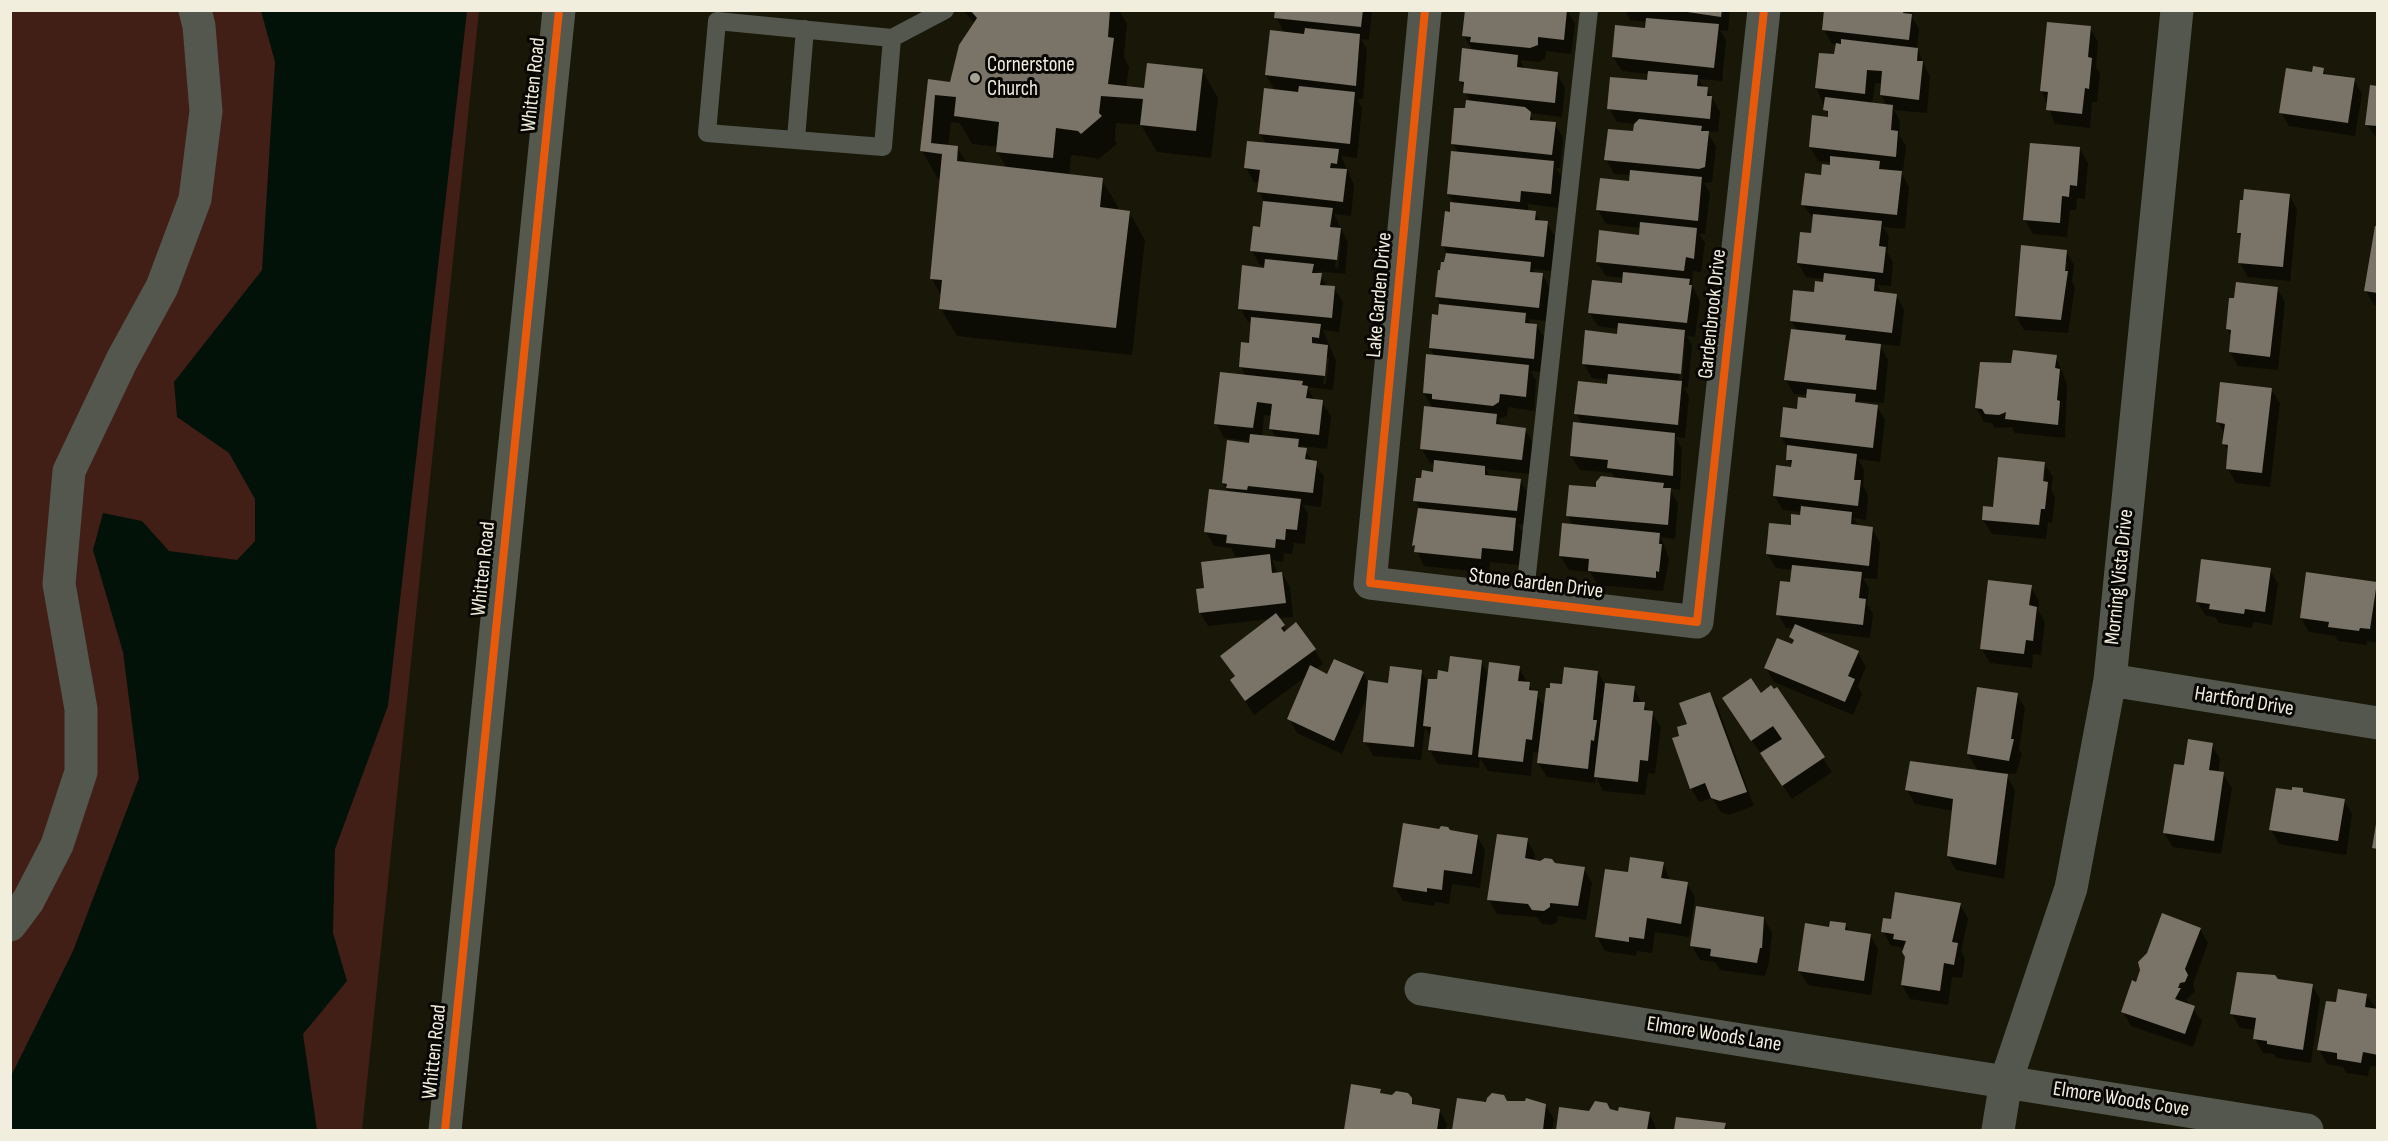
<!DOCTYPE html>
<html>
<head>
<meta charset="utf-8">
<style>
  body { margin:0 }
  #map { position:relative; width:2388px; height:1141px; overflow:hidden; background:#191708; font-family:"Sofia Sans Condensed",sans-serif }
  canvas { display:block }
  .frame { position:absolute; inset:0; border:12px solid #f1eedd; pointer-events:none }
</style>
</head>
<body>
<div id="map">
<canvas width="2388" height="1141"></canvas>
<div class="frame"></div>
</div>
<script>
const c = document.querySelector('canvas').getContext('2d');
c.lineJoin = 'round';
function paint(path, color) { c.fillStyle = color; c.fill(path, 'evenodd'); }
function stroke(path, color, width, dash) { c.strokeStyle = color; c.lineWidth = width; c.lineCap = dash ? 'butt' : 'round'; c.setLineDash(dash || []); c.stroke(path); }
function label(font, color, halo, rows, align = 'center') {
  c.font = font + ' "Sofia Sans Condensed",sans-serif'; c.lineWidth = 6; c.setLineDash([]); c.textBaseline = 'middle'; c.strokeStyle = halo; c.fillStyle = color; for (const [text, x, y, turn = 0] of rows) {
    c.save(); c.translate(x, y); c.rotate((+turn || 0) * Math.PI / 180); c.textAlign = isNaN(turn) ? turn : align; if (halo) c.strokeText(text, 0, 0); c.fillText(text, 0, 0); c.restore();
  }
}
const green = new Path2D(`
  M10,11H479L362,1130H11Z`);
const water = new Path2D(`
  M261,11H467L388,706L335,849L333,933L347,981L303,1034L317,1130H11V1076L73,951L139,778L123,652L93,550L103,513L142,521L169,551L237,560L255,541V499L229,453L177,417L174,382L262,270L275,62Z`);
const shadow = new Path2D(`
  M963,10H1119L1127,24L1124,57L1129,67L1126,87L1146,89L1202,70L1218,98L1211,158L1157,152L1141,125L1116,123L1115,140L1117,144L1097,160L1096,158L1071,155L1069,176L1102,180L1118,207V211L1129,212L1145,240L1132,355L957,336L941,309L942,297L932,279L941,179H938L922,151L930,81L951,83L975,24ZM951,122L960,123L972,144L998,147L997,151L1007,169L967,164L957,147L948,146Z
  M1276,10L1372,11L1369,40L1361,39L1367,50L1363,99H1357L1362,108L1357,158L1341,156L1354,185L1351,216L1334,214L1348,243L1345,274L1316,271L1328,287L1334,288L1343,302L1339,332L1323,330L1336,361L1333,390L1307,387L1314,400L1322,402L1331,416L1327,449L1301,446L1324,476L1321,507L1303,505L1308,514L1305,544L1294,543L1292,554L1284,553L1283,562L1272,560L1278,574L1282,573L1290,587L1293,617L1278,618L1287,632L1315,650L1323,664L1316,669L1328,676L1363,673L1368,682L1390,684L1421,671L1429,685L1481,662L1489,675L1519,667L1527,683L1545,707L1563,686L1598,672L1605,685L1634,688L1642,704L1652,713L1661,727L1655,774L1648,773L1645,795L1603,791L1596,777L1595,783L1547,777L1538,763L1540,753L1533,752L1531,776L1488,771L1480,758L1479,768L1438,764L1429,749L1431,737L1425,727L1421,760L1373,756L1365,741L1368,694L1342,754L1297,733L1289,718L1308,675L1254,715L1232,681L1236,678L1222,656L1270,619L1208,626L1200,612L1205,590L1244,557H1236L1231,548L1214,546L1206,532L1229,492L1223,483L1251,445V441L1224,438L1216,423L1246,377L1241,367L1250,345L1252,323L1248,322L1240,308L1265,269L1266,266L1260,265L1252,251L1261,228L1264,202L1259,192L1260,183L1254,182L1246,168L1266,144L1260,134L1275,91L1266,75L1285,34L1276,17ZM1338,241H1341L1338,268L1335,267ZM1326,358H1329L1326,384H1323ZM1264,415L1272,416L1271,429L1276,438L1262,437Z
  M1567,10L1575,24L1571,54L1546,51L1545,59L1539,62L1520,60L1525,70L1557,73L1565,88L1562,117L1529,113L1534,122L1555,124L1563,138L1560,168H1556L1562,177L1558,208L1528,204V212H1535L1540,222L1547,223L1555,237L1552,271L1533,269L1536,274H1542L1550,288L1546,321L1528,319L1531,325H1536L1545,339L1542,372L1531,371L1536,381L1534,411L1508,407L1507,416L1498,419L1503,427L1525,429L1533,443L1530,474L1486,469L1490,477L1520,480L1528,494L1525,525L1518,524L1523,534L1520,565L1490,562L1489,573L1424,566L1414,545L1421,510L1415,500L1422,480L1434,473L1435,464L1430,463L1422,449L1433,409L1424,393L1435,357L1430,348L1442,306L1436,297L1447,253L1443,246L1454,204L1448,194L1458,153L1453,143L1470,102L1461,81L1473,51L1464,36Z
  M1625,10H1730L1728,31L1720,30L1726,40L1722,81L1699,79L1704,88L1707,89L1720,112L1718,132L1707,131L1716,147L1712,182L1704,183L1710,193L1705,234H1699L1705,243L1701,272L1693,271L1692,285L1700,301L1695,337L1687,336L1692,345L1688,388L1684,387L1689,397L1685,438L1676,437L1682,449L1680,490L1669,488L1678,504L1675,539L1661,537L1669,560L1663,591L1598,585L1590,572L1569,570L1560,556L1573,525L1568,516L1597,489L1615,479L1612,473L1580,470L1571,456L1582,424L1576,414L1609,386V380L1592,378L1584,364L1618,335L1619,329L1598,326L1589,312L1623,284L1624,278L1606,276L1597,262L1640,236L1641,228L1606,224L1598,210L1630,183L1631,175L1614,174L1606,159L1634,133L1635,124L1617,122L1609,108L1648,82L1649,74L1622,71L1613,57L1646,30L1647,22L1630,20ZM1682,343H1685L1682,382L1679,381Z
  M1826,10H1913L1912,17L1919,29L1917,48L1930,77L1927,113L1894,110L1900,121L1899,135L1906,146L1903,171L1900,170L1909,187L1905,229L1883,227L1889,236L1887,252L1893,262L1891,286L1877,285L1882,294L1896,295L1904,310L1900,346L1879,344L1888,360L1884,403L1858,401L1860,404L1877,406L1885,420L1880,462L1858,459L1864,470L1863,485L1868,496L1866,520L1854,518L1859,527L1872,528L1880,543L1877,579L1863,578L1869,588L1867,604L1873,614L1870,638L1811,631L1858,653L1866,667L1858,686L1862,694L1853,715L1774,682L1766,668L1794,644L1790,637L1794,629L1786,628L1778,614L1791,584L1793,570L1776,568L1767,554L1802,517V512L1783,510L1774,495L1793,469L1788,459V449L1781,437L1807,400L1808,395L1794,394L1786,380L1798,331L1791,321L1825,279L1806,277L1798,263L1812,235L1814,219L1803,205L1831,166V162L1818,161L1810,147L1830,119L1816,87L1836,56L1837,44H1832L1824,30ZM1875,83L1882,84L1881,95L1887,106L1872,104Z
  M2090,28L2098,42L2096,67L2100,73L2097,102H2092L2090,128L2055,124L2042,91Z
  M2323,70L2327,76L2354,80L2362,94L2355,136L2289,126L2281,112L2313,74Z
  M2378,87V139L2366,124Z
  M2079,148L2088,163L2085,199L2077,198L2076,210H2070L2067,237L2033,234L2025,220Z
  M2289,195L2297,209L2290,281L2248,277L2240,263L2242,239L2238,232Z
  M2378,228V305H2374L2366,291Z
  M2066,251L2074,265L2072,282L2075,287L2068,333L2024,330L2016,316ZM2064,262H2067L2065,278Z
  M2277,288L2285,302L2278,370L2238,366L2230,352L2232,336L2227,329Z
  M2056,357L2067,384L2065,438L2015,433L2012,427L1995,428L1992,423L1984,422L1976,408L2013,365Z
  M2271,389L2280,403L2270,487L2236,483L2228,469L2229,453L2224,444L2225,435L2218,422Z
  M2044,463L2053,477L2051,490L2055,497L2052,523L2048,522L2046,539L1992,534L1983,520ZM2042,475H2045L2044,489Z
  M2270,570L2278,584L2272,625L2253,622L2252,628L2219,623L2215,617L2206,616L2197,602Z
  M2376,584L2378,643L2367,641V645L2338,641L2335,636L2309,632L2301,618Z
  M2031,587L2039,601L2038,610L2045,622L2041,655L2033,654L2032,668L1990,663L1982,649Z
  M1777,689L1832,772L1792,799L1732,712L1760,695Z
  M1710,694L1718,708L1754,806L1729,815L1721,812L1712,798L1699,802L1691,788L1681,736Z
  M2017,694L2025,708L2019,750L2022,754L2016,774L2005,773L2015,790L2004,879L1956,870L1948,856L1953,811L1915,804L1907,790L1935,764L1978,771L1968,754Z
  M2212,745L2220,759L2218,773L2223,774L2232,788L2221,854L2173,847L2164,833L2185,767Z
  M2303,790L2305,794L2344,800L2352,814L2346,855L2279,844L2271,830L2293,792Z
  M1449,832L1477,836L1485,850L1480,888L1452,884L1449,904L1435,902L1434,906L1403,901L1395,887Z
  M1527,840L1535,854L1534,861L1584,869L1592,883L1586,920L1558,916L1557,922L1552,925L1542,924L1537,917L1497,914L1489,900Z
  M1663,863L1670,881L1687,883L1695,898L1689,937L1655,932L1652,953L1637,951L1636,956L1605,951L1597,937Z
  M1960,904L1968,919L1961,951L1965,958L1962,978L1952,977L1948,1005L1910,999L1902,985L1907,957L1900,947L1891,946L1883,931L1892,921Z
  M1764,918L1772,933L1769,962L1765,976L1720,970L1715,962L1700,960L1692,946Z
  M1845,924L1850,932L1870,935L1878,949L1871,995L1808,985L1799,971L1831,928Z
  M2200,929L2208,943L2193,984L2195,991L2186,1000L2202,1021L2193,1047L2131,1026L2123,1012L2137,983Z
  M2277,980L2312,985L2320,999L2311,1063L2276,1058L2274,1054L2263,1053L2255,1039L2256,1030L2240,1028L2232,1014Z
  M2366,995L2378,1011V1067L2370,1066L2368,1076L2346,1073L2343,1067L2327,1064L2319,1050Z
  M1352,1086L1380,1091L1383,1095L1411,1099L1415,1106L1439,1110L1447,1124L1446,1130H1345Z
  M1458,1100L1487,1104L1545,1105L1554,1119L1552,1130H1454Z
  M1561,1108L1590,1112L1649,1113L1657,1130H1557Z
  M1677,1118L1725,1124L1728,1130H1674Z`);
const building = new Path2D(`
  M970,10H1110L1108,37L1114,38L1108,84L1144,88L1147,63L1203,69L1196,131L1140,125L1143,99L1101,96L1099,113L1102,116L1081,134L1078,131L1056,128L1053,158L996,152L999,122L954,116L956,97L935,95L931,143L958,146L957,161L1103,178L1100,207L1130,211L1116,328L939,309L942,280L930,279L942,154L920,151L928,79L950,82L959,45L977,18Z
  M1275,10H1363L1361,27L1274,18Z
  M1465,10H1567L1564,40L1538,37V45L1530,48L1470,42L1471,37L1462,36Z
  M1674,10H1722L1721,17Z
  M1824,10H1904L1903,13L1912,14L1909,40L1822,30Z
  M1646,18L1719,24L1714,68L1612,57L1615,25L1645,28Z
  M2047,22L2091,26L2088,57L2092,58L2089,89L2085,88L2082,114L2046,110L2048,92L2040,91Z
  M1305,28L1360,34L1356,86L1265,75L1270,30L1304,34Z
  M1841,39L1918,48L1917,61H1923L1919,100L1880,95L1882,71L1867,70L1865,94L1815,88L1819,53L1834,54L1836,43L1841,44Z
  M1462,48L1518,55L1517,67L1558,72L1555,103L1463,93L1464,82L1459,81Z
  M2313,66L2324,68L2323,74L2355,78L2348,123L2279,113L2286,68L2312,72Z
  M1648,71L1698,75L1697,86L1708,87L1707,96H1712L1710,119L1607,109L1610,77L1647,80Z
  M2370,85L2378,86V126L2365,125Z
  M1299,86L1355,92L1350,144L1259,134L1264,88L1298,92Z
  M1825,97L1893,105L1891,130L1898,131L1896,157L1809,147L1812,115L1828,117V111L1823,110Z
  M1466,100L1525,107L1531,112L1530,120L1556,122L1552,155L1451,144L1454,108H1465Z
  M1639,119L1702,126L1701,131H1709L1705,167L1699,169L1604,160L1608,129L1633,131L1634,124Z
  M1247,141L1339,149L1337,164L1331,163L1330,168L1347,169L1343,202L1257,192L1260,170L1244,168Z
  M2030,143L2080,147L2077,186L2070,185L2069,197L2062,196L2060,223L2023,220Z
  M1451,151L1554,161L1551,194L1521,191L1520,202L1447,194Z
  M1830,156L1880,161L1879,169L1902,171L1897,215L1801,205L1805,173L1821,175L1822,164L1830,165Z
  M1630,170L1702,177L1698,221L1596,210L1600,178L1629,181Z
  M2244,189L2290,194L2283,267L2238,263L2241,233H2237L2240,200H2243Z
  M1263,201L1333,208L1330,227L1341,228L1337,260L1250,251L1253,226L1260,227Z
  M1450,202L1536,211L1535,220L1548,221L1544,257L1441,246L1445,211L1450,212Z
  M1813,214L1882,221L1879,246L1886,247L1883,273L1797,263L1800,232L1811,233Z
  M1640,222L1697,228L1694,259L1686,257L1684,271L1596,262L1599,230L1639,235Z
  M2375,226H2378V293L2364,291Z
  M2021,245L2067,250L2065,271H2068L2061,320L2015,316Z
  M1446,253L1531,262L1530,272L1543,273L1539,308L1435,297L1438,270H1440L1441,262H1444Z
  M1265,259L1314,264L1312,273H1322L1320,285L1335,286L1332,318L1238,309L1242,265L1264,268Z
  M1623,272L1690,279L1689,285H1692L1687,323L1588,313L1592,280L1622,283Z
  M1824,273L1875,279L1874,291L1897,294L1892,333L1790,321L1793,290L1814,292L1815,281L1823,282Z
  M2236,282L2278,287L2270,357L2229,352L2231,330L2226,329L2229,298H2234Z
  M1439,304L1526,313L1525,323L1537,324L1534,359L1429,348L1432,314L1438,315Z
  M1251,317L1321,324L1319,338L1312,337V343L1328,345L1325,376L1239,367L1241,342L1249,343Z
  M1618,323L1685,330L1681,374L1582,364L1585,330L1617,334Z
  M1791,329L1846,335L1845,340L1881,344L1876,390L1784,380Z
  M2013,350L2057,355L2055,368L2060,369L2057,400L2060,401L2058,425L2005,419L2006,412L1999,415L1985,414L1982,409L1975,408L1980,362L2011,363Z
  M1426,354L1529,365L1526,397L1500,394L1499,402L1493,406L1432,399V394L1423,393Z
  M1220,372L1303,381L1302,385L1308,386L1306,398L1323,400L1319,435L1269,429L1272,404L1257,402L1253,428L1214,424Z
  M1608,374L1682,381L1678,425L1574,414L1578,381L1607,384Z
  M2220,382L2272,388L2262,473L2226,469L2228,445L2222,444L2225,424L2216,422Z
  M1807,389L1856,394L1855,402L1878,405L1873,448L1780,437L1783,407L1797,409L1798,397L1806,398Z
  M1424,406L1497,414L1496,424L1526,428L1522,460L1420,449Z
  M1573,422L1675,433L1673,476L1607,468L1608,460L1570,456Z
  M1250,434L1299,439L1298,447L1307,448L1305,459L1317,461L1313,493L1248,486L1247,490L1226,488L1227,484L1222,483L1227,440L1249,443Z
  M1787,445L1857,454L1854,480H1861L1858,506L1773,496L1776,465L1791,467L1792,460H1786Z
  M1998,457L2045,462L2043,481L2048,482L2045,509H2041L2039,525L1982,520L1983,506L1993,507Z
  M1434,460L1485,466V475L1521,479L1517,511L1413,501L1416,478H1421L1422,470L1433,472Z
  M1601,476L1664,483L1663,488H1671L1668,525L1566,516L1569,485L1596,487V482Z
  M1209,489L1301,499L1297,530L1286,529L1285,540L1276,539L1275,548L1226,543L1227,535L1204,532Z
  M1801,506L1852,512L1851,524L1873,527L1869,566L1766,554L1769,523L1791,525V514L1800,515Z
  M1418,508L1516,518L1513,551L1482,548L1481,559L1414,552L1415,545L1412,546Z
  M1562,523L1660,533L1659,544H1662L1659,572L1656,571V578L1588,571L1589,559L1559,556Z
  M1270,554L1272,573L1282,572L1286,603L1199,613L1196,589L1204,588L1201,562Z
  M2201,559L2271,568L2265,612L2245,609L2244,614L2209,609L2210,604L2196,602Z
  M1792,565L1862,572L1859,598L1866,599L1863,625L1776,615L1780,581L1790,582Z
  M2306,572L2377,582L2370,629L2360,628L2359,631L2328,627L2329,622L2300,618Z
  M1988,580L2032,585L2029,605L2037,607L2033,641L2026,640L2024,654L1980,649Z
  M1276,613L1285,625L1281,628L1284,632L1296,622L1316,649L1245,701L1230,680L1235,676L1220,656Z
  M1795,624L1859,651L1848,676L1855,679L1845,702L1764,668L1777,638L1792,644L1794,640L1789,637Z
  M1450,656L1482,660L1472,755L1428,750L1431,727L1423,726L1428,679H1437L1438,670L1448,672Z
  M1334,659L1364,672L1334,741L1287,719L1310,665L1327,674Z
  M1489,662L1520,666L1518,681L1530,682L1529,690L1538,691L1532,740L1526,739L1523,762L1478,757Z
  M1390,666L1422,670L1414,747L1363,742L1368,680L1388,683Z
  M1564,667L1598,671L1593,720H1597L1594,741L1591,740L1588,769L1537,763L1546,688H1550V683L1562,684Z
  M1751,678L1761,693L1771,685L1774,689L1777,687L1825,757L1782,786L1760,753L1782,739L1773,726L1751,741L1722,698Z
  M1605,683L1635,686L1633,702H1645L1644,710L1653,711L1648,761L1640,760L1638,782L1594,777Z
  M1977,687L2018,693L2011,739H2014L2009,761L1967,754Z
  M1710,692L1747,792L1720,801L1711,798L1705,783L1690,789L1672,738L1679,736L1677,727L1687,724L1679,703Z
  M2188,739L2213,743L2209,770L2224,772L2214,841L2163,833L2174,764L2184,765Z
  M1910,761L2008,774L1996,865L1947,856L1953,799L1905,790Z
  M2292,787L2303,788V792L2345,799L2338,841L2269,830L2276,788L2292,790Z
  M1403,823L1439,829L1441,826L1448,827L1450,830L1478,835L1472,874L1444,870L1442,890L1427,888V892L1393,887Z
  M2376,824H2378V849L2372,848Z
  M1497,834L1528,838L1525,858L1540,861L1545,858L1552,859L1555,863L1585,867L1578,906L1550,903V907L1544,911L1532,910L1528,904L1487,900Z
  M1630,857L1664,862L1661,878L1688,882L1681,924L1647,918L1644,939L1629,937V942L1595,937L1605,869L1628,872Z
  M1895,892L1961,903L1952,942L1958,943L1954,965L1944,963L1940,991L1901,985L1905,957L1902,952L1906,941L1893,939L1894,934L1881,932L1883,918L1891,919Z
  M1696,906L1764,917L1762,948H1760L1757,963L1710,956L1711,949L1690,946Z
  M2162,913L2201,928L2185,969L2188,975L2185,982L2180,983L2178,988H2181L2175,999L2195,1006L2185,1034L2121,1012L2132,980L2136,982L2140,970L2138,962L2147,953Z
  M1830,921L1846,923L1845,930L1871,934L1864,981L1798,971L1805,923L1829,927Z
  M2237,972L2275,975L2278,979L2313,984L2303,1050L2267,1044V1041L2253,1039L2256,1018L2230,1014Z
  M2338,989L2367,994L2365,1007L2378,1009V1055L2363,1052L2361,1063L2337,1059V1053L2317,1050L2326,1001L2336,1002Z
  M1351,1084L1381,1089L1380,1093L1392,1095L1396,1091L1408,1093L1412,1098V1104L1440,1109L1437,1130H1344Z
  M1492,1093L1504,1095L1507,1101H1525L1526,1098L1546,1104L1543,1130H1452L1457,1098L1486,1102L1487,1098Z
  M1595,1101L1607,1103L1610,1109L1618,1111L1619,1107L1650,1112L1647,1130H1556L1559,1107L1589,1111Z
  M1676,1117L1726,1123L1724,1130H1674Z`);
const service = new Path2D(`
  M892,38L883,147L707,133L717,21L892,38L945,10
  M796,139L805,29
  M1524,601L1589,10`);
const minor = new Path2D(`
  M1425,10L1370,583L1697,622L1764,10
  M2110,680L2378,723
  M10,925L28,901L57,845L81,772V709L59,584L69,471L122,360L162,287L195,199L206,111L199,26L195,10
  M1421,989L2307,1130
  M1998,1130L2006,1081L2071,888L2110,680L2177,10`);
const secondary = new Path2D(`
  M445,1130L559,10`);
const cycleway = new Path2D(`
  M1425,10L1370,583L1697,622L1764,10
  M445,1130L559,10`);
const markers = [
  [975,78,6,"#a5a392"]
];
const poiNames = [
  ["Cornerstone",987,66],
  ["Church",987,90]
];
const streetNames = [
  ["Whitten Road",534,85,-84],
  ["Lake Garden Drive",1380,295,-85],
  ["Gardenbrook Drive",1713,314,-84],
  ["Whitten Road",484,569,-84],
  ["Morning Vista Drive",2120,577,-84],
  ["Stone Garden Drive",1536,584,7],
  ["Hartford Drive",2244,702,9],
  ["Elmore Woods Lane",1714,1035,9],
  ["Whitten Road",435,1052,-84],
  ["Elmore Woods Cove",2121,1100,9]
];
paint(green, '#421f16');
paint(water, '#021209');
paint(shadow, '#0007');
paint(building, '#797368');
stroke(service, '#53574d', 18);
stroke(minor, '#53574d', 33);
stroke(secondary, '#55584d', 33);
stroke(cycleway, '#e8590c', 8);
for (const [x, y, r, color] of markers) { const dot = new Path2D(); dot.arc(x, y, r, 0, 2 * Math.PI); c.fillStyle = color; c.fill(dot); stroke(dot, '#080601', 2); }
label('21px', '#f1eedd', '#080601', poiNames, 'left');
label('21px', '#f1eedd', '#080601', streetNames);
</script>
</body>
</html>
